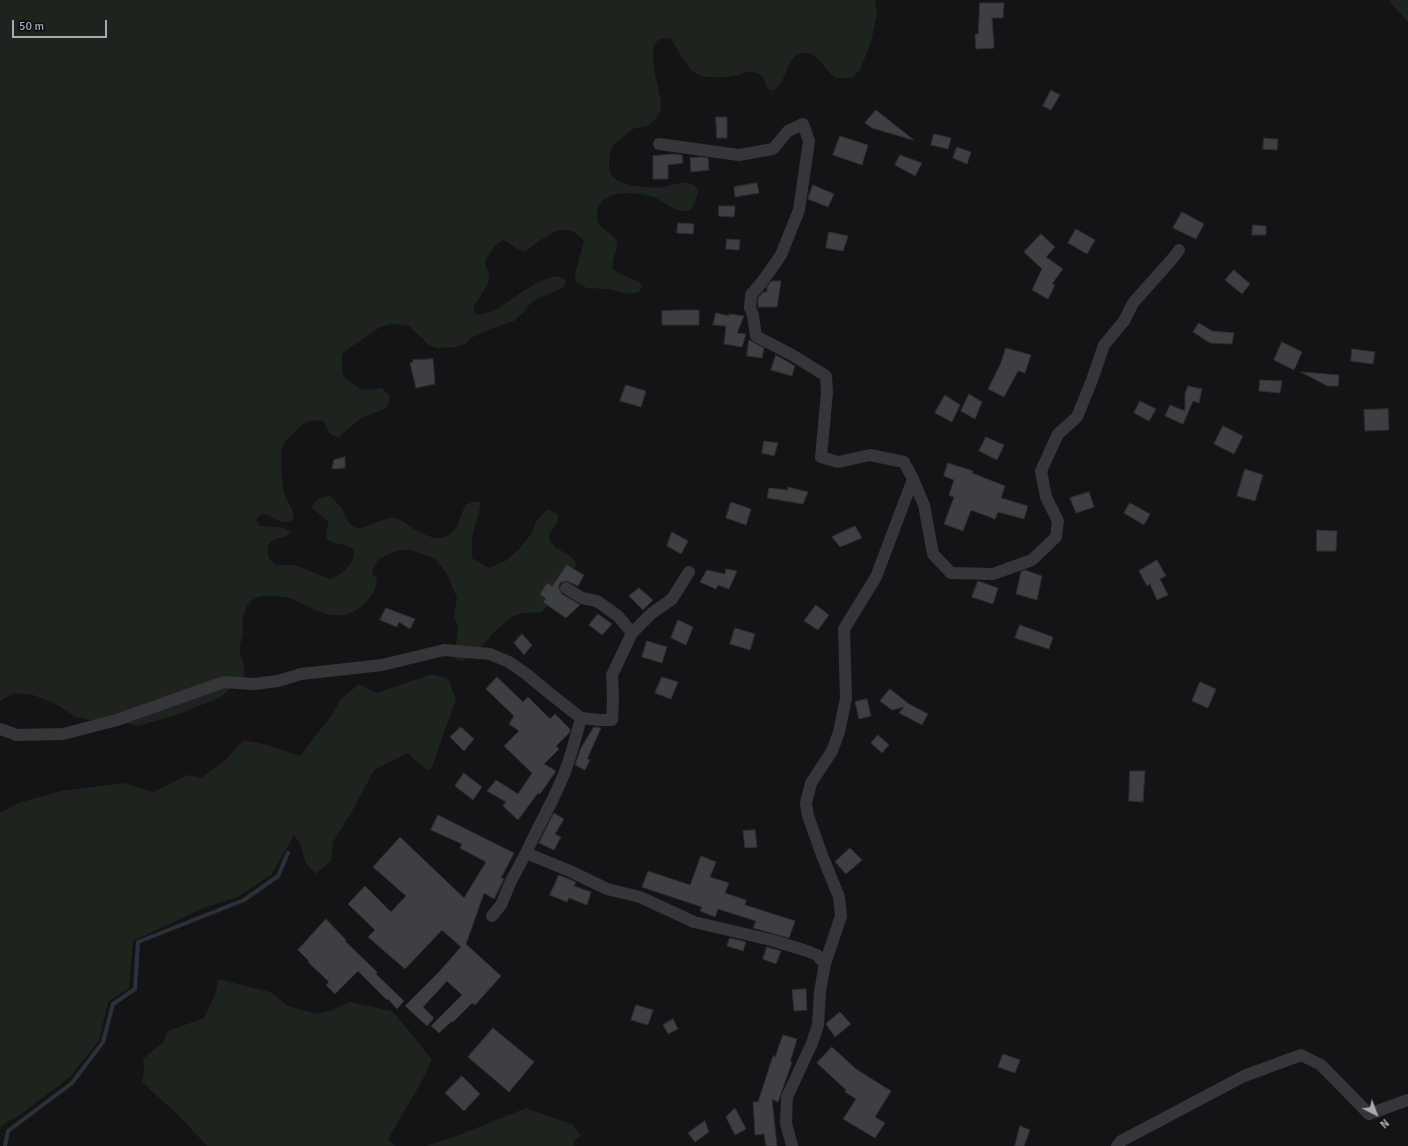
<!DOCTYPE html>
<html>
<head>
<meta charset="utf-8">
<style>
  body { margin:0 }
  #map { position:relative; width:1408px; height:1146px; overflow:hidden; background:#141416; font-family:Signika,sans-serif }
  canvas { display:block }
  .north { position:absolute; left:1356px; top:1094px; width:40px; height:40px; -webkit-text-stroke:3px #0f0f11; paint-order:stroke; rotate:138deg; font-size:11px; font-weight:700; line-height:16px; text-align:center; color:#a5aab7 }
  .north::after { content:''; display:block; margin:auto; width:14px; height:18px; background:#a5aab7; clip-path:polygon(50% 0,100% 100%,50% 72%,0 100%) }
  .scale { position:absolute; left:12px; top:20px; width:95px; height:18px; box-sizing:border-box; border:2px solid #a5aab7; border-top:0; padding-left:5px; font-size:12px; line-height:14px; white-space:nowrap; color:#a5aab7; -webkit-text-stroke:3px #0f0f11; paint-order:stroke }
</style>
</head>
<body>
<div id="map">
<canvas width="1408" height="1146"></canvas>
<div class="north">N</div>
<div class="scale">50 m</div>
</div>
<script>
const c = document.querySelector('canvas').getContext('2d');
c.lineJoin = 'round';
function paint(path, color) { c.fillStyle = color; c.fill(path, 'evenodd'); }
function stroke(path, color, width, dash) { c.strokeStyle = color; c.lineWidth = width; c.lineCap = dash ? 'butt' : 'round'; c.setLineDash(dash || []); c.stroke(path); }
const green = new Path2D(`
  M0,0H875L877,14L871,42L860,70L852,78H836C827,72 822,62 814,56C810,53 806,52 802,53C784,56 788,88 770,91C765,87 766,77 759,74C752,70 744,73 738,75C728,78 703,79 695,73C685,64 678,50 671,39C636,32 663,91 661,107C660,114 654,123 647,126C643,127 639,127 635,128C628,132 617,142 611,148C610,156 607,167 611,175C617,186 653,189 664,187C676,184 690,177 698,190C697,197 695,206 690,210C679,216 662,200 653,197C635,192 599,188 597,214C596,231 610,229 616,240C620,247 611,259 613,269C622,277 636,277 642,286L639,292L630,294L608,289L587,288L576,282L575,274L584,241C564,216 543,240 524,252C515,249 511,243 503,240L495,246L485,261L486,267L489,273L488,284L474,306V312L479,315C485,313 491,313 497,309C506,304 560,260 566,283L563,288L537,299L529,305L525,311L514,321L490,329L471,338L465,344L455,347L437,348L429,345L409,326L392,324L380,327L344,352L342,355V369L343,375L347,380L361,389L368,390L382,388L390,397C387,415 375,410 362,418C354,424 346,430 339,437C328,437 328,428 323,421C312,419 303,422 296,431C292,435 286,440 283,445C279,455 282,491 287,500C290,507 296,512 293,520C291,521 287,522 284,522C274,522 265,506 256,520L260,526C270,528 285,524 291,533C283,540 275,535 268,546V557L276,565H295L330,579C341,574 348,570 353,559C360,539 333,549 326,537L328,524V521L312,508C314,500 322,496 330,496C334,500 339,504 342,509C346,515 347,524 354,527C367,532 381,516 395,518C401,519 406,524 411,527C419,533 435,541 445,537C460,532 459,515 466,505L472,502H480V508L472,536V557L473,559L489,568L507,560L519,549L532,533L536,521L547,510C550,510 553,511 556,513C563,519 553,527 550,533C550,533 549,539 549,539L556,548L571,556L577,565L561,583L551,602L541,612L522,613L510,618L491,635L486,642L471,656L462,661L456,659L455,655L458,627L454,616L457,598L447,574L437,561L431,557L411,550H401L390,553L378,560L372,570V574L377,578C376,590 372,597 363,605C339,627 315,609 290,598C271,595 249,591 244,615C242,621 243,627 243,634C242,640 239,645 240,652C242,661 248,670 242,679L219,698L171,717L137,726L128,723H110L100,722L76,717L54,703L33,695L14,693L2,700L0,702Z
  M1388,0H1408V22Z
  M432,674L448,679L456,699L432,767L427,770L417,762L408,753L374,770L354,808L333,842L331,861L315,874L306,863L300,844L294,835L272,874L238,897L206,907L133,941L129,988L108,1002L99,1041L70,1077L17,1117L1,1126L0,1131V813L18,803L61,791L125,783L154,792L187,775L201,778L226,760L243,740L268,745L300,756L331,716L341,699L359,684L376,693Z
  M218,979L270,992L288,1006L318,1014L332,1010L350,1002L392,1011L410,1032L432,1060L422,1081L388,1139L395,1146H207L179,1116L142,1082L144,1072L143,1059L163,1042L168,1031L204,1018L216,992Z
  M526,1108L573,1125L581,1136L573,1142L574,1146H426L454,1137Z`);
const stream = new Path2D(`
  M5,1146L8,1131L72,1083L103,1042L113,1004L135,989L138,942L244,900L278,876L288,853`);
const building = new Path2D(`
  M980,3H1004L1003,18H992L994,48L976,49L975,34H978Z
  M1051,90L1060,95L1051,110L1043,106Z
  M876,110L914,140H913L872,128L865,123Z
  M716,117H727V138H717Z
  M934,134L951,138L948,149L931,145Z
  M840,136L868,145L862,165L833,155Z
  M1264,138L1278,139L1277,150L1263,149Z
  M957,147L971,152L967,164L953,158Z
  M673,154L682,155L683,163L668,165V179H653V156Z
  M900,155L922,163L915,176L895,165Z
  M701,157L708,158L709,170L691,172L690,158Z
  M757,183L759,193L735,197L734,187Z
  M813,185L834,194L828,207L808,199Z
  M719,206H735L734,217L719,216Z
  M1182,212L1204,224L1196,239L1173,228Z
  M678,223L694,224L693,234L677,233Z
  M1253,225L1266,226V235H1252Z
  M1076,229L1095,240L1087,254L1068,243Z
  M829,232L848,236L843,251L826,248Z
  M1041,234L1055,247L1046,257L1063,269L1052,284L1055,285L1048,299L1032,290L1042,269L1024,252Z
  M727,239L740,240L739,250L726,249Z
  M1234,270L1250,284L1242,294L1225,280Z
  M772,281H781L777,307H758V298L763,292H767V287Z
  M681,310H699V325H662V311Z
  M716,313L729,316V314L744,316L737,333L746,334L742,347L724,344L726,326L713,325Z
  M1199,323L1212,331L1234,333L1232,344L1210,343L1193,332Z
  M749,340L764,348L762,358L747,356Z
  M1282,342L1302,352L1294,370L1274,360Z
  M1006,348L1031,355L1025,373L1018,371L1004,397L988,389L1000,365Z
  M1352,349L1375,352L1373,364L1351,361Z
  M776,355L795,366L792,376L771,370Z
  M433,359L435,384L416,388L410,363L413,362V360Z
  M1301,372L1339,375L1338,386H1328Z
  M1260,380L1282,381L1280,393L1259,391Z
  M626,385L646,391L641,407L620,401Z
  M1188,386L1202,389L1199,403L1193,401L1183,424L1165,416L1170,405L1185,411V394Z
  M969,394L982,402L975,419L961,411Z
  M945,395L960,405L952,422L935,413Z
  M1140,401L1156,409L1149,421L1134,413Z
  M1388,409L1389,430L1365,431L1364,410Z
  M1223,426L1243,436L1234,454L1214,444Z
  M986,437L1004,445L997,460L979,451Z
  M764,441L778,443L774,456L762,453Z
  M345,457V468L332,469L334,460Z
  M948,463L973,471L972,473L1005,486L1001,498L1028,506L1024,519L998,512L995,519L971,510L963,531L944,524L954,497L949,495L954,480L944,476Z
  M1245,469L1263,475L1255,501L1237,496Z
  M788,487L808,492L803,504L767,498L769,488L788,490Z
  M1089,492L1094,507L1076,513L1070,498Z
  M731,502L751,509L746,525L726,518Z
  M1130,503L1150,514L1144,525L1124,513Z
  M855,526L862,538L840,547L832,537Z
  M1317,530L1337,531L1336,551H1317Z
  M672,532L688,541L681,554L667,546Z
  M1157,560L1166,576L1160,579L1168,595L1157,600L1150,584L1147,586L1139,571Z
  M567,565L584,575L578,586L567,581L562,582L559,584V588L562,594L580,605L566,618L543,602L546,599L540,594L547,583L552,586Z
  M726,569L737,571L729,589L718,585L716,589L700,582L707,570L725,574Z
  M1025,570L1042,576L1037,600L1016,594L1021,572Z
  M978,581L998,588L993,604L972,597Z
  M639,588L653,600L643,610L629,596Z
  M816,605L829,615L818,630L804,621Z
  M386,608L415,619L410,629L399,622L397,627L380,620Z
  M598,614L612,624L602,635L589,625Z
  M678,620L693,627L686,645L671,638Z
  M1020,625L1053,637L1049,649L1015,638Z
  M735,628L755,634L750,650L730,644Z
  M522,634L532,645L524,655L514,643Z
  M647,641L667,647L662,663L642,657Z
  M497,677L523,702L528,697L550,719L555,714L570,729V732L556,746L559,749L544,764L556,771L540,794L538,793L518,820L503,806L506,802L487,791L496,780L518,794L532,773L504,746L519,731L509,724L514,716L486,689Z
  M662,677L678,682L671,699L655,693Z
  M1200,682L1216,689L1208,708L1192,701Z
  M890,689L909,704L928,714L922,725L899,713L904,707L892,710L880,701Z
  M867,699L871,716L859,719L855,702Z
  M461,727L474,739L464,751L450,737Z
  M594,727L601,728L587,759L590,760L585,770L575,765L581,748Z
  M878,735L889,745L882,753L871,743Z
  M1130,771H1145L1143,802L1129,801Z
  M464,773L482,787L473,800L455,786Z
  M554,813L564,819L555,834L561,837L554,850L539,843Z
  M438,815L514,853L501,878L504,879L494,899L484,893L466,944L501,976L475,1005L472,1003L453,1022L452,1021L439,1033L431,1026L462,995L447,981L423,1007L434,1018L427,1026L405,1006L438,973L461,947L442,930L405,969L368,937L375,930L348,904L365,886L391,912L406,896L373,867L400,837L464,898L486,862L460,848L462,844L431,830Z
  M755,830L757,847L745,848L743,831Z
  M850,848L862,860L846,874L835,862Z
  M701,856L716,862L710,877L729,883L725,893L746,900L745,905L795,921L789,938L753,928L756,921L718,909L715,917L700,911L702,907L642,887L648,871L690,885Z
  M559,875L576,882L574,886L591,892L587,905L569,898L567,902L550,895Z
  M326,919L346,940L345,941L377,972L376,974L404,1001L397,1009L388,999L387,1000L358,971L335,994L326,985L329,982L308,962L309,961L298,950Z
  M730,938L746,942L743,951L727,946Z
  M767,947L781,951L776,964L763,959Z
  M806,989L807,1010L794,1011L792,990Z
  M636,1005L653,1010L648,1025L631,1020Z
  M840,1012L851,1024L835,1037L826,1024Z
  M673,1019L678,1029L668,1034L663,1025Z
  M493,1028L534,1062L509,1092L468,1057Z
  M783,1035L797,1039L790,1062H792L778,1102L772,1099L777,1146H766L764,1134L755,1135L753,1102H758L773,1056L775,1057Z
  M832,1047L856,1069L891,1091L875,1117L885,1123L875,1138L843,1119L856,1099L845,1092L846,1090L817,1063Z
  M1003,1054L1020,1060L1015,1073L998,1067Z
  M462,1076L480,1094L464,1111L445,1093Z
  M735,1108L746,1129L735,1135L726,1117Z
  M705,1121L709,1132L695,1142L688,1133Z
  M1020,1126L1030,1130L1024,1146H1015Z`);
const street = new Path2D(`
  M659,144L739,155L773,149L788,131L803,124L809,141L799,210L781,255L762,282L751,295L750,308L753,315L756,336L794,356L826,376L827,392L821,457L838,462L870,455L904,462L913,479
  M566,588L582,598L597,601L618,616L632,633
  M581,718L600,720H612L613,697L612,675L632,633L652,613L672,599L689,572
  M0,729L17,735L63,734L117,720L224,682L254,684L278,681L301,674L382,665L444,650L490,654L509,662L525,673L548,692L581,718C576,737 571,756 564,774C553,802 538,826 526,853
  M492,916L501,905L511,881L526,853L570,871L607,889L640,897L694,922L771,940L804,950L817,955L825,964
  M792,1146L786,1123L787,1097L812,1043L818,1025L820,991L825,964L841,916L839,897L822,855L808,816L806,803L811,783L832,751L839,732L846,698L844,629L876,577L913,479L924,505L933,554L951,573L993,574L1032,560L1056,537L1058,521L1046,497L1041,471L1058,434L1077,417L1092,380L1104,345L1124,321L1133,303L1173,258L1179,250
  M1117,1146L1121,1141L1244,1076L1301,1055L1321,1065L1369,1114L1408,1100`);
paint(green, '#1c241d');
stroke(stream, '#29323a', 4);
paint(building, '#3e3f43');
stroke(building, '#2e2e32', 1);
stroke(street, '#35353b', 12);
</script>
</body>
</html>
